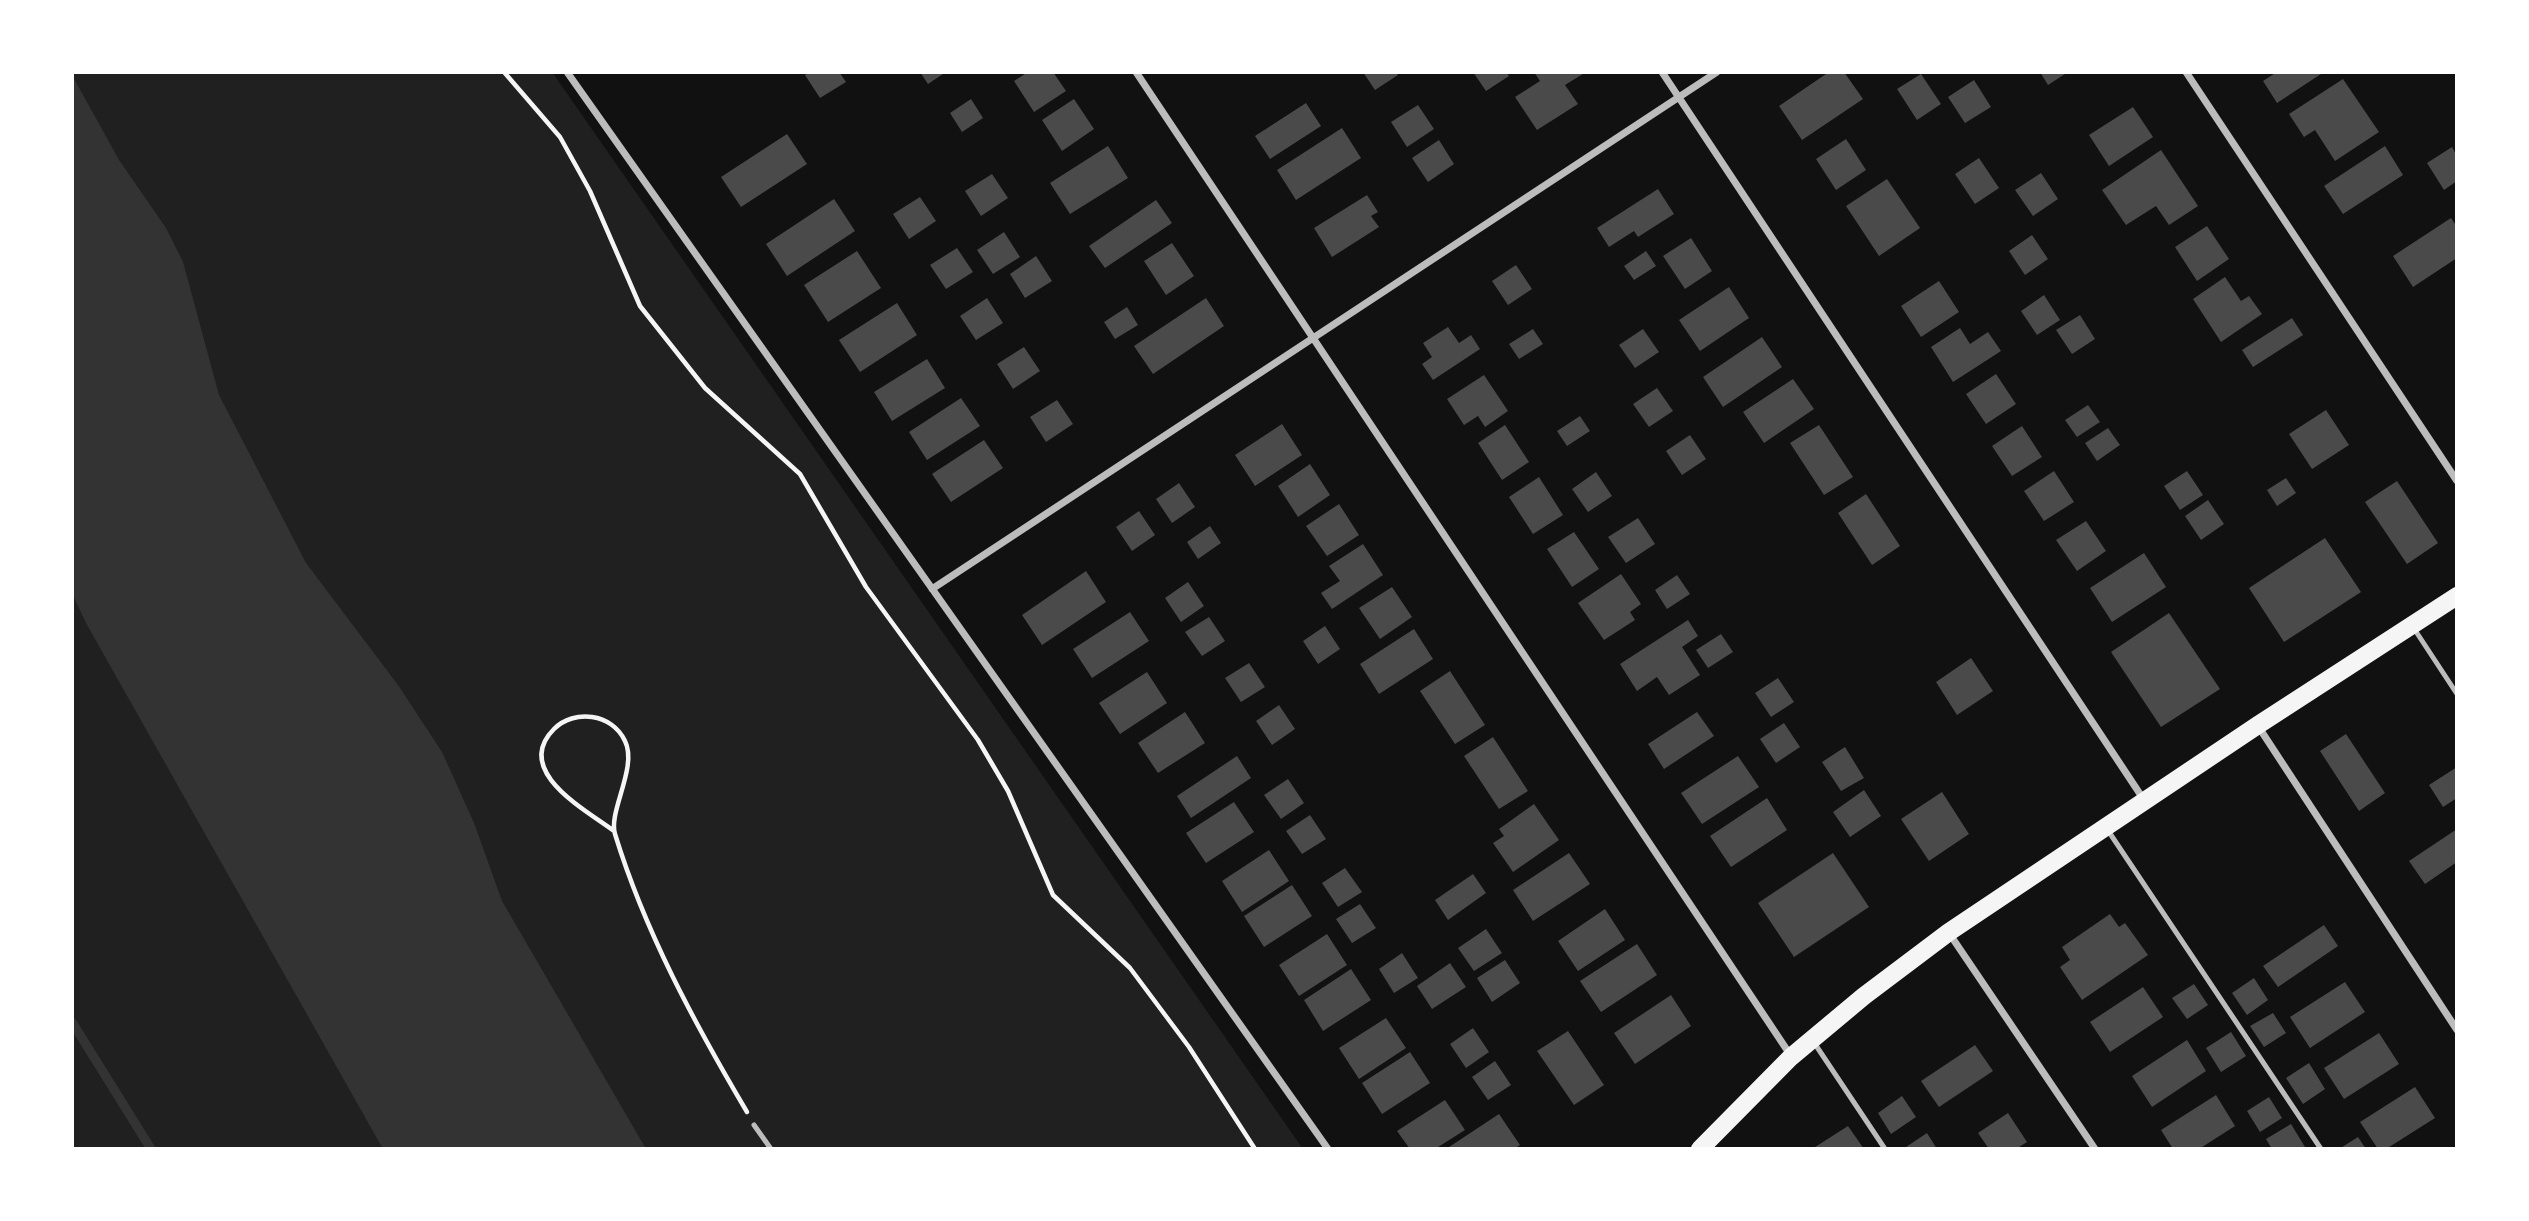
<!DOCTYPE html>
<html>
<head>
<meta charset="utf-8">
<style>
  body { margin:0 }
  #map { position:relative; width:2529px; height:1221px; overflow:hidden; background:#111; font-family:"PT Sans",sans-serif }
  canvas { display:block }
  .frame { position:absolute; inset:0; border:74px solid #fff; pointer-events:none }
</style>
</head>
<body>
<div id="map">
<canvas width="2529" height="1221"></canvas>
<div class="frame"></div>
</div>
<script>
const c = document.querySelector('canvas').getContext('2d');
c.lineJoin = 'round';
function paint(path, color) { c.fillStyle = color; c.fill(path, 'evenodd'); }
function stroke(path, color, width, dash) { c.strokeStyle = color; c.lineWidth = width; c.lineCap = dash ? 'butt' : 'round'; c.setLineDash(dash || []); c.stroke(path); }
const green = new Path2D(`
  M72,72H552L1303,1149H72Z`);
const water = new Path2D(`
  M72,75L119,160L166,228L183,262L219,395L306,563L398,685L442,752L474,823L502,901L646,1149H383L86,623L72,593Z`);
const stream = new Path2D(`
  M72,1022L151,1149`);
const building = new Path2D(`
  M810,72H839L846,82L820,98L805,75Z
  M920,72H946L928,84Z
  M1028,72H1053L1066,91L1034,112L1014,81Z
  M1363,72H1396L1398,75L1375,90Z
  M1473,72H1506L1509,76L1486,91Z
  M1534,72H1586L1565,85L1578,104L1537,130L1515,97L1540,81Z
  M1829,72H1844L1863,99L1802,140L1779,106Z
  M2040,72H2068L2048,85Z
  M2277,72H2324L2277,103L2263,81Z
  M1921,74L1941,104L1917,120L1897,89Z
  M2343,79L2379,132L2335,161L2315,130L2304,137L2289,114Z
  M1974,80L1991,107L1965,123L1948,97Z
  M971,99L983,118L962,132L950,113Z
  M1074,99L1094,129L1062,151L1042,120Z
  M1306,103L1321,126L1270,159L1255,136Z
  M1418,105L1434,129L1407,147L1391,122Z
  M2133,107L2153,137L2109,166L2089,135Z
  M1342,128L1361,158L1296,200L1277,170Z
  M787,134L807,164L741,207L721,177Z
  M1846,139L1866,170L1836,190L1816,159Z
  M1439,140L1454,164L1428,182L1412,158Z
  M1108,146L1128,178L1070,214L1050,183Z
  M2385,146L2403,175L2343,214L2324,186Z
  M2452,147L2457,156V181L2444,190L2427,163Z
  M2161,150L2198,206L2169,225L2156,206L2126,225L2102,190Z
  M1979,158L1999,188L1975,204L1955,174Z
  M2041,173L2058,199L2033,216L2015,190Z
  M992,174L1008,198L981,216L965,191Z
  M1887,179L1920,228L1879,256L1846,206Z
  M1658,189L1674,214L1638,237L1634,231L1609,247L1597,228Z
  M1367,195L1378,212L1371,216L1379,227L1332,257L1314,228Z
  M920,197L936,221L909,239L893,214Z
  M834,199L855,231L787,276L766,244Z
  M1156,200L1172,223L1105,268L1089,246Z
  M2451,218L2457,227V258L2413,287L2393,256Z
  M2207,226L2229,259L2197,281L2175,247Z
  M1004,232L1020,257L993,274L977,250Z
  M2032,235L2048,259L2025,275L2009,251Z
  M1691,238L1712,271L1685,289L1663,256Z
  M1172,243L1194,276L1166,295L1144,261Z
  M957,248L973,272L946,289L930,265Z
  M857,251L881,288L828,322L804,285Z
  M1646,251L1656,266L1634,280L1624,266Z
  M1036,256L1052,281L1025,298L1010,274Z
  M1516,265L1532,289L1508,305L1492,281Z
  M2225,277L2241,301L2249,296L2262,314L2221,342L2193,299Z
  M1939,281L1959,312L1921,337L1901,306Z
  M1729,287L1749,318L1700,351L1679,320Z
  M2044,295L2060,320L2037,335L2021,311Z
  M987,298L1003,323L976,340L960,316Z
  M1206,298L1224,326L1153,374L1134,346Z
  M897,303L917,335L860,372L839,340Z
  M1127,307L1138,325L1115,339L1104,322Z
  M2080,315L2095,339L2072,354L2056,330Z
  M2292,318L2303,335L2253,367L2242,350Z
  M1448,327L1459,343L1471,335L1480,349L1433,380L1422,364L1432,357L1423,343Z
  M1960,328L1970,344L1988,332L2001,351L1953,382L1931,347Z
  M1533,329L1543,344L1519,359L1509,344Z
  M1643,329L1659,352L1635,368L1619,345Z
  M1762,337L1782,367L1723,407L1703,377Z
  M1024,347L1040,371L1013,389L997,364Z
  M927,359L945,388L892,421L874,392Z
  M1996,374L2016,404L1986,424L1966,394Z
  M1484,375L1508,411L1485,427L1478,416L1464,425L1447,399Z
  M1793,379L1814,409L1764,443L1743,412Z
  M1657,388L1673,411L1649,427L1633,404Z
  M961,398L980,426L927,460L909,432Z
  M1057,400L1073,424L1046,442L1030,417Z
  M2088,405L2100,422L2077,437L2065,420Z
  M2326,410L2349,445L2312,469L2289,434Z
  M1580,416L1590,431L1567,446L1557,431Z
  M1282,424L1302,455L1255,486L1235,455Z
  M1505,425L1529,462L1502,480L1478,443Z
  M1819,425L1853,477L1824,495L1790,443Z
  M2022,426L2042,457L2012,476L1992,446Z
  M2108,428L2120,445L2097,461L2085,443Z
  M1690,435L1706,459L1682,475L1666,451Z
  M984,440L1003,468L951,502L932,474Z
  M1310,464L1330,495L1298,517L1278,486Z
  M2054,471L2074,502L2044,521L2024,491Z
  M2187,471L2203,495L2180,510L2164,486Z
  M1596,472L1612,496L1588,512L1572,489Z
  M1539,477L1563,515L1533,534L1509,497Z
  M2286,478L2296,493L2277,506L2267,490Z
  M2397,481L2438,543L2407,564L2365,502Z
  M1179,483L1195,507L1172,523L1156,499Z
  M1866,494L1900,546L1872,565L1838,513Z
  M2208,500L2224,524L2201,540L2185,516Z
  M1339,504L1359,535L1327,556L1306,526Z
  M1139,511L1155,535L1132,551L1116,527Z
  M1638,518L1655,544L1626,563L1608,537Z
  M2086,521L2106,551L2077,571L2056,540Z
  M1210,526L1221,543L1198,559L1187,542Z
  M1574,532L1599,569L1572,587L1547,549Z
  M2325,538L2361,592L2284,642L2249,588Z
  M1363,544L1383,575L1332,609L1321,593L1340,581L1329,566Z
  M2144,553L2166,587L2112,622L2090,588Z
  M1086,571L1106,602L1042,645L1022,615Z
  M1621,574L1641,604L1630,612L1635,620L1604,640L1578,603Z
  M1677,575L1690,594L1667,609L1655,590Z
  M1188,582L1204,606L1181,622L1165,598Z
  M1392,587L1412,617L1380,639L1359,608Z
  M1130,612L1149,641L1092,678L1073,649Z
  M2169,613L2220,689L2161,727L2111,652Z
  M1209,617L1225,641L1202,656L1185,632Z
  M1688,620L1698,636L1682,647L1700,675L1669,695L1657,677L1637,691L1620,664Z
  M1325,626L1340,649L1318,664L1303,641Z
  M1414,629L1433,659L1379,694L1360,664Z
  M1721,634L1733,652L1708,668L1696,650Z
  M1971,658L1993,691L1957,715L1936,682Z
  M1249,663L1265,687L1241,702L1225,678Z
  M1450,671L1485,725L1455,744L1420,691Z
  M1147,672L1167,703L1120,734L1099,703Z
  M1778,678L1794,702L1771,717L1755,693Z
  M1279,705L1295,729L1272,745L1256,721Z
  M1185,712L1205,743L1158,773L1138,743Z
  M1697,712L1714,736L1664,769L1648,744Z
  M1784,723L1800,747L1776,763L1760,739Z
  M2346,734L2385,793L2359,811L2320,751Z
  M1493,737L1528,791L1499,809L1464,756Z
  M1845,747L1864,778L1841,791L1822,762Z
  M1237,756L1251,778L1191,818L1177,796Z
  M1738,756L1759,787L1702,824L1681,793Z
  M2457,767V798L2443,807L2429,785Z
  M1288,779L1304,803L1281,819L1264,795Z
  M1864,790L1881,816L1850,837L1833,812Z
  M1942,792L1969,834L1929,861L1901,819Z
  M1767,798L1787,830L1731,867L1710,836Z
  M1234,802L1254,832L1206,863L1186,833Z
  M1534,804L1559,840L1513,872L1493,843L1504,836L1499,829Z
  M1310,815L1326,839L1302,854L1286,831Z
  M2457,829V862L2425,884L2409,861Z
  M1269,850L1289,881L1242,912L1222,881Z
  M1569,853L1590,884L1533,921L1513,890Z
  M1833,853L1869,907L1794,957L1758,903Z
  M1345,868L1362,892L1338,907L1322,883Z
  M1473,874L1486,893L1448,920L1435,900Z
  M1292,885L1312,916L1264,947L1244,916Z
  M1360,904L1376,928L1352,943L1336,919Z
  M1605,909L1625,940L1578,971L1558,941Z
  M2110,914L2119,927L2125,923L2148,955L2082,1000L2060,967L2070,960L2062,947Z
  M2324,925L2338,946L2278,987L2263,966Z
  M1486,929L1502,953L1474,971L1458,948Z
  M1327,934L1347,965L1299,996L1279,965Z
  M1637,944L1657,975L1601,1012L1580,981Z
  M1402,953L1418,978L1394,993L1379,969Z
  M1505,960L1520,983L1492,1002L1477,978Z
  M1450,963L1466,987L1432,1009L1417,986Z
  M1351,969L1371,1000L1323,1031L1304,1000Z
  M2254,978L2268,1000L2247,1015L2232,993Z
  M2345,982L2365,1012L2310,1048L2290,1017Z
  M2194,984L2208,1005L2187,1019L2172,998Z
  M2143,987L2163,1017L2110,1052L2090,1022Z
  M1671,995L1691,1026L1635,1064L1614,1033Z
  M2273,1013L2286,1033L2264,1047L2250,1026Z
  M1386,1018L1406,1048L1359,1079L1339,1048Z
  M1473,1028L1489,1052L1466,1068L1450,1044Z
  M1568,1031L1604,1085L1574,1105L1537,1051Z
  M2231,1032L2246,1056L2221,1072L2206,1048Z
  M2379,1033L2399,1064L2344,1099L2324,1068Z
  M2187,1040L2206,1071L2152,1107L2132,1076Z
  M1975,1045L1993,1071L1939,1107L1921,1081Z
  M1410,1052L1430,1083L1382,1114L1362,1083Z
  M1495,1061L1511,1085L1488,1100L1472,1077Z
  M2309,1063L2325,1089L2303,1104L2286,1078Z
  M2415,1087L2435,1118L2386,1149H2378L2360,1122Z
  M2216,1095L2235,1126L2199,1149H2173L2161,1130Z
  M1902,1096L1916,1117L1891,1134L1878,1113Z
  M2269,1097L2282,1118L2260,1132L2247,1111Z
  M1445,1100L1465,1130L1435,1149H1410L1397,1131Z
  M2008,1113L2027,1142L2016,1149H1989L1978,1133Z
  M1499,1114L1520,1145L1514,1149H1446Z
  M2291,1124L2305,1147L2272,1149L2266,1139Z
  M1848,1126L1864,1149H1812Z
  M1927,1133L1937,1149H1903Z
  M2358,1137L2366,1149H2339Z`);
const path = new Path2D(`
  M504,72L560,137L590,191L640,306L705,388L800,474L866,587L978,740L1008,791L1053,895L1130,968L1189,1047L1255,1149
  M614,831C586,810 512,771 554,729C574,709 612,713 625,741C638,767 608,812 615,834C645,932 695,1024 747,1112`);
const service = new Path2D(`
  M2413,627L2457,694
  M2107,829L2321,1149
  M1813,1041L1885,1149
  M754,1125L771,1149`);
const minor = new Path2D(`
  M567,72L1328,1149
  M1136,72L1791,1056
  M1662,72L2144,800
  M2186,72L2457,481
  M932,589L1717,72
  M2258,726L2457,1030
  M1949,933L2095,1149`);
const primary = new Path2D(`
  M1700,1149L1791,1057L1864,996L1949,932L2258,725L2457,596`);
paint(green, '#202020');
paint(water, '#333');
stroke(stream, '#333', 9);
paint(building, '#4a4a4a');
stroke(path, '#f5f5f5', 4.5);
stroke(service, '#bcbcbc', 5);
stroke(minor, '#bcbcbc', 7);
stroke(primary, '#f5f5f5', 18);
</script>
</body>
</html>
